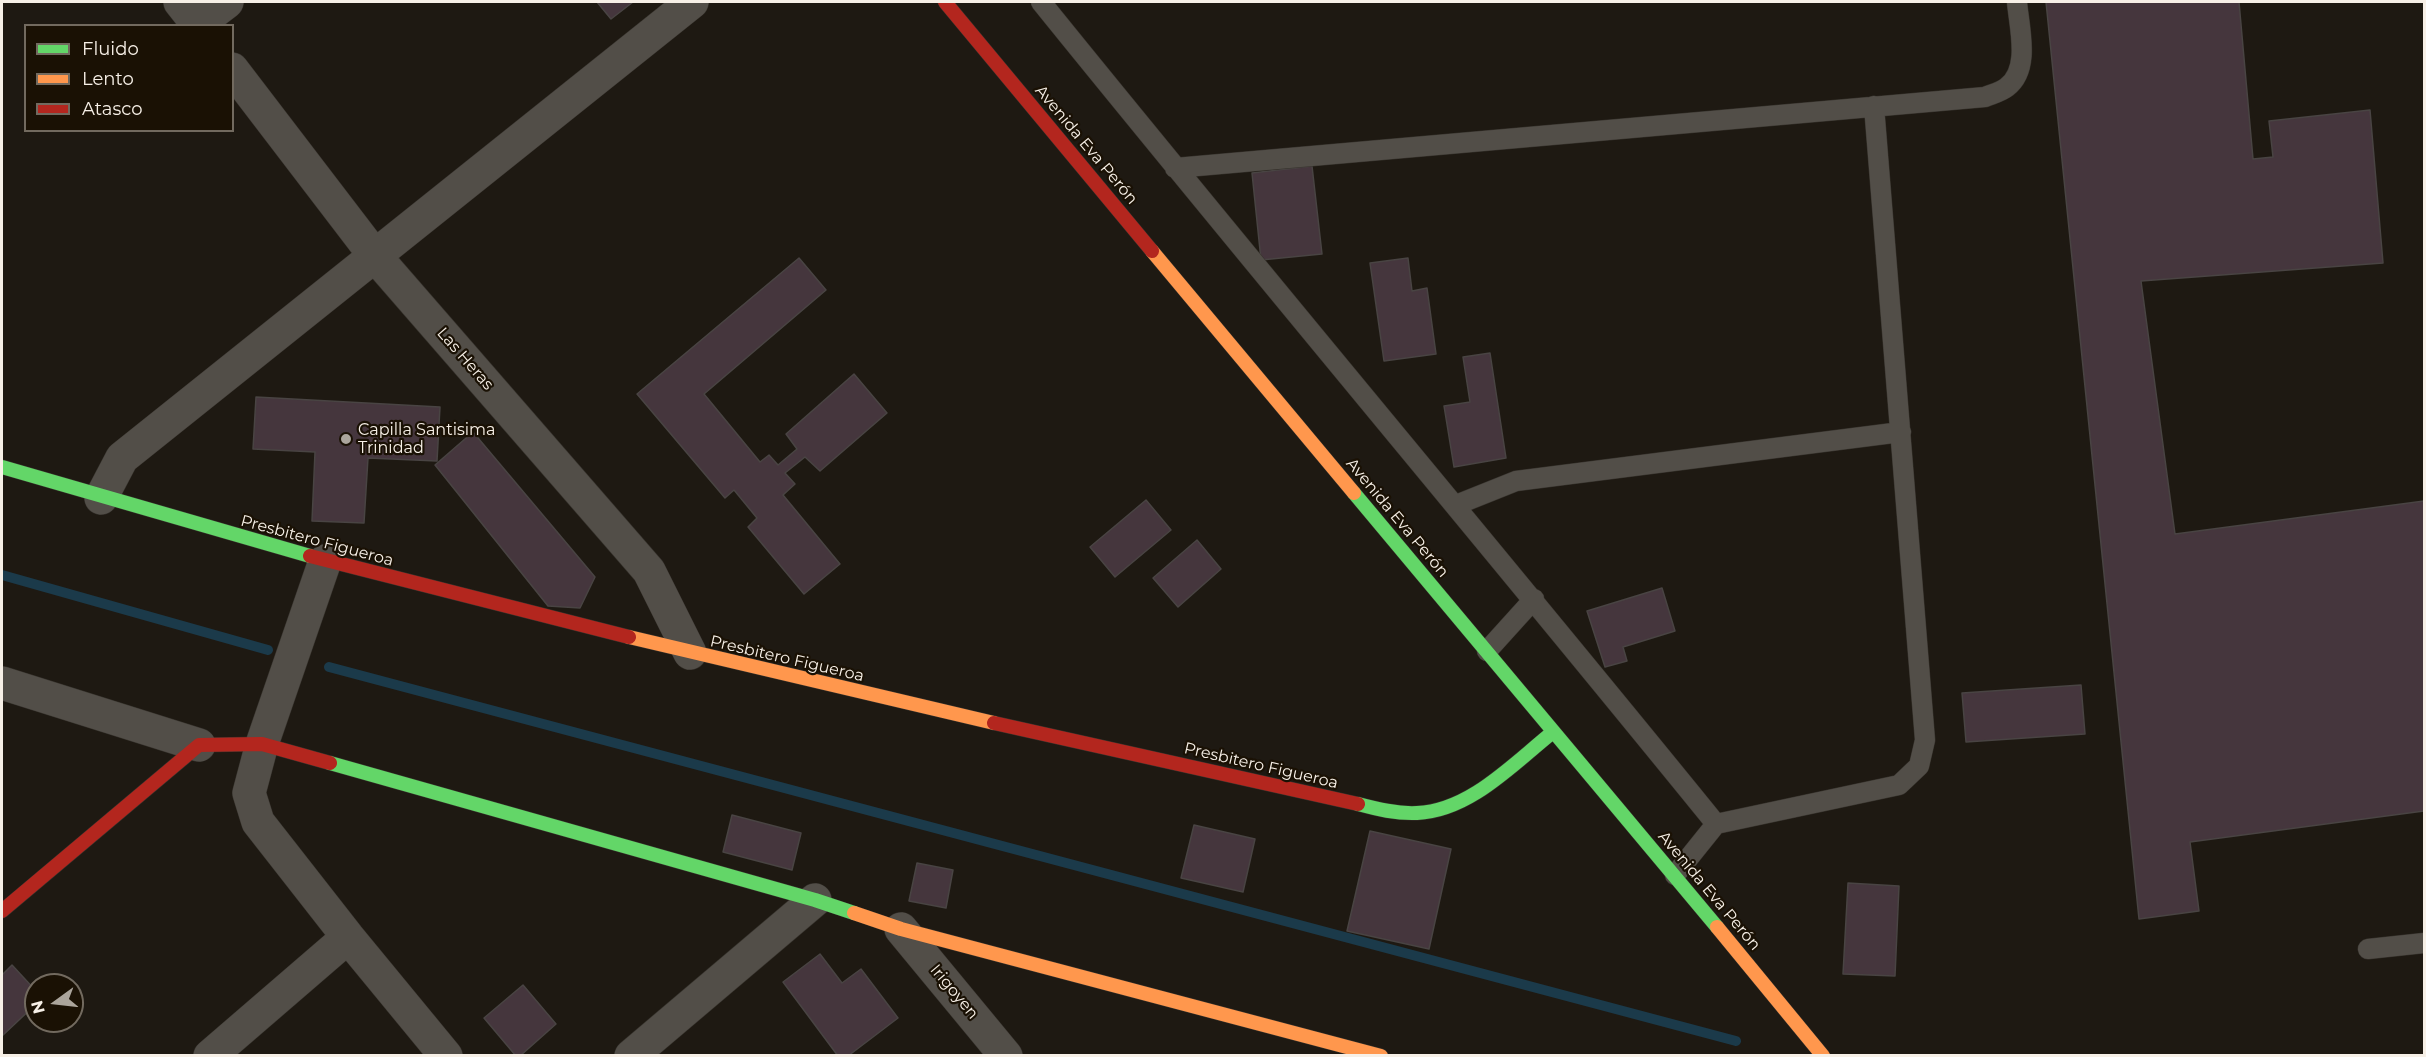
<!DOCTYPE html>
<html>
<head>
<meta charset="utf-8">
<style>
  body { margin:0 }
  #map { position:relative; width:2426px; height:1057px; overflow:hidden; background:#1e1912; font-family:Montserrat,sans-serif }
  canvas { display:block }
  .frame { position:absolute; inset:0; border:3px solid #f7f0e7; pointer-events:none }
  .legend { position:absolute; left:24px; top:24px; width:210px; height:108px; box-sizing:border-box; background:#1a1104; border:2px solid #726a5f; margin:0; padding:8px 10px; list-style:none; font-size:18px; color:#f7f0e7 }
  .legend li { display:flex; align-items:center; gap:12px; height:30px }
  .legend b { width:30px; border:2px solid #726a5f }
  .north { position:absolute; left:24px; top:973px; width:60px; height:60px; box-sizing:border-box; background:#1a1104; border:2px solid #726a5f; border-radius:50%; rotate:255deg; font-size:16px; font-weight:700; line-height:24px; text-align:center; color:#f7f0e7 }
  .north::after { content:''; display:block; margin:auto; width:21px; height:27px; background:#aba59c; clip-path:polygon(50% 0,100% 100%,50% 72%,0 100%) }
</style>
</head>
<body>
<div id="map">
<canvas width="2426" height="1057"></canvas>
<div class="frame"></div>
<ul class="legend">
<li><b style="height:8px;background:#63d668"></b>Fluido</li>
<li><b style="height:8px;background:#ff974d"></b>Lento</li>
<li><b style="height:8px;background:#b3261e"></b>Atasco</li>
</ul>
<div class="north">N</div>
</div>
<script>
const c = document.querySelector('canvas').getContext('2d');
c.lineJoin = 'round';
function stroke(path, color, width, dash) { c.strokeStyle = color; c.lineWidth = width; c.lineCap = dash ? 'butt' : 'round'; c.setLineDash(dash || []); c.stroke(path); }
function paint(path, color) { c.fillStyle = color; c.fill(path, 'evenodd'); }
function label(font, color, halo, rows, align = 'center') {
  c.font = font + ' Montserrat,sans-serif'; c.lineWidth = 4.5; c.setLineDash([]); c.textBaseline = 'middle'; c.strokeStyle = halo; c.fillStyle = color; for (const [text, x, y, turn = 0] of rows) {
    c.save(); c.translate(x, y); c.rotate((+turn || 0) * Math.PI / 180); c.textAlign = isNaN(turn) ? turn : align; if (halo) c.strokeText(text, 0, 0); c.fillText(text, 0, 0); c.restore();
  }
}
const stream = new Path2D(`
  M2,575L268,650
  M329,667L1736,1041`);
const building = new Path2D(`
  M597,2H633L611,19Z
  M2046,2H2239L2253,159L2273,157L2269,121L2370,110L2383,263L2141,281L2175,534L2424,501V811L2190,842L2199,911L2139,919Z
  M1312,166L1322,254L1261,260L1252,173Z
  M799,258L826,290L704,394L760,462L769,455L778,465L797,449L786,434L854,374L887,413L820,471L805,457L785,473L795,484L783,495L840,564L804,594L748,527L757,518L734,490L725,498L637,394Z
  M1408,258L1412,291L1427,288L1436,354L1384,361L1370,263Z
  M1490,353L1506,458L1454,467L1444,406L1470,402L1463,357Z
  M256,397L440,407L437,461L368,458L364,523L312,521L315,452L253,449Z
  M473,432L595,577L580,608L548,606L435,465Z
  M1146,500L1171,530L1115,577L1090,547Z
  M1197,540L1221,569L1178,607L1153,578Z
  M1662,588L1675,631L1623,647L1627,661L1605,667L1587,611Z
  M2081,685L2085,734L1966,742L1962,693Z
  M732,815L801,833L792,870L723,852Z
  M1194,825L1255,839L1243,892L1181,878Z
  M1370,831L1451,849L1429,949L1347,931Z
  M917,863L953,870L946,908L909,901Z
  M1848,883L1899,886L1895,976L1843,974Z
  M820,954L842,983L861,969L898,1018L848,1056H838L783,982Z
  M12,965L36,991V1004L2,1036V975Z
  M523,985L556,1024L520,1056H516L484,1018Z`);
const lane = new Path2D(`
  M1041,2C1264,278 1492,548 1716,824
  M1175,168L1985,97C1992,94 2001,92 2007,87C2031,69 2019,27 2017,2
  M1456,505L1516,481L1901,432
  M1487,651L1534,599
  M1675,875L1716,824L1899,785L1919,766L1925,740L1874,106
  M2368,949L2424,943`);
const street = new Path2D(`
  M180,2L199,26
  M198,24L227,2
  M232,69L375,256L649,571L690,653
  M101,498L122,458L692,2
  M325,561L262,744L249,793L258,822L348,937L446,1056
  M2,683L199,745
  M901,929L1006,1056
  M210,1056L348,937
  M631,1056L815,900`);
const fast = new Path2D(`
  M2,467L310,556
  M1354,493L1717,927
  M330,763L815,900L854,913
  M1358,804C1377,809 1397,814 1417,813C1470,811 1514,763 1553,732`);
const slow = new Path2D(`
  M1152,251L1354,493
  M629,637L994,723
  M854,913L901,929L1381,1056
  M1717,927L1823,1056`);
const jam = new Path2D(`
  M945,2L1152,251
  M310,556L629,637
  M994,723L1358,804
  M2,911L199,745L262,744L330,763`);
const markers = [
  [346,439,6,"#aba59c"]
];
const streetNames = [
  ["Avenida Eva Perón",1086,145,50],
  ["Las Heras",465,359,49],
  ["Avenida Eva Perón",1397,518,50],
  ["Presbitero Figueroa",317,541,15],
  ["Presbitero Figueroa",787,659,13],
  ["Presbitero Figueroa",1261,766,13],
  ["Avenida Eva Perón",1709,891,50],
  ["Irigoyen",954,992,50]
];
const poiNames = [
  ["Capilla Santisima",358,430],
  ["Trinidad",358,448]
];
stroke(stream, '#1b3a4a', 10);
paint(building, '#45363d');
stroke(building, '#494443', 1.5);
stroke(lane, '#37332d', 21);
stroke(street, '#37332d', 34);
stroke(fast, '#37332d', 15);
stroke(slow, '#37332d', 15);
stroke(jam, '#37332d', 15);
stroke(lane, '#524e48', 20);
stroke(street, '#524e48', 33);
stroke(fast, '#63d668', 14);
stroke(slow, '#ff974d', 14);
stroke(jam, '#b3261e', 14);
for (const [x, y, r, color] of markers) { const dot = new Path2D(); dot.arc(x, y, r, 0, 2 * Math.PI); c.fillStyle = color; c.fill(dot); stroke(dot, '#1a1104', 2); }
label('16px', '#f7f0e7', '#1a1104', streetNames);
label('16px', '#f7f0e7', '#1a1104', poiNames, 'left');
</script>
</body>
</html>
